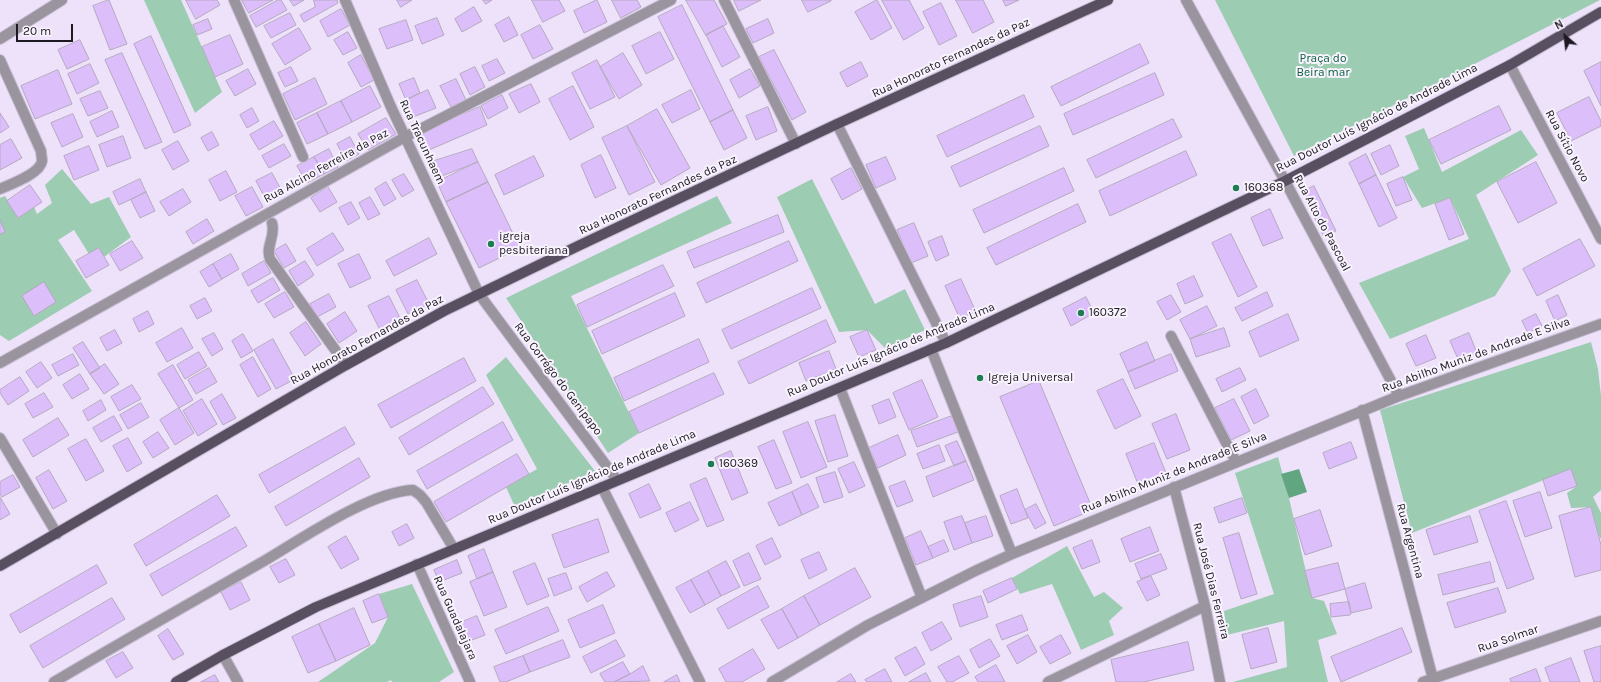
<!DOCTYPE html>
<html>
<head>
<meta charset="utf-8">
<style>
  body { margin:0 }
  #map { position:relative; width:1601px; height:682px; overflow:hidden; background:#eee2fb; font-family:Karla,sans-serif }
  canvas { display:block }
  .north { position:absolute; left:1545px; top:16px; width:40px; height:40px; -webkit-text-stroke:3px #f8f3fd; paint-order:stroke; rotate:332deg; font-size:11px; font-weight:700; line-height:16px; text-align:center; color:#1d1922 }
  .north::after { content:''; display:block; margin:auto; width:14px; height:18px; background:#1d1922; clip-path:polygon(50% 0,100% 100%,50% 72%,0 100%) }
  .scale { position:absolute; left:16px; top:24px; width:57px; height:18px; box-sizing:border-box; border:2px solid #1d1922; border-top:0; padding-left:5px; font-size:12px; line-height:14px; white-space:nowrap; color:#1d1922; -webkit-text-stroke:3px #f8f3fd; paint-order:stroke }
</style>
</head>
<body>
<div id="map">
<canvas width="1601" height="682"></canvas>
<div class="north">N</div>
<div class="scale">20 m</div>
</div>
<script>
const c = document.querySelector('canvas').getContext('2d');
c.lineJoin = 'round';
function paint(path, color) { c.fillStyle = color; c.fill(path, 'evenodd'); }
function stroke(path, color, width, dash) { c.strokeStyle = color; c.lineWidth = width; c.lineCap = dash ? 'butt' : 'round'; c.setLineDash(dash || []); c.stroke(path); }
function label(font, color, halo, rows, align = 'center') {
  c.font = font + ' Karla,sans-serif'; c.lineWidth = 4; c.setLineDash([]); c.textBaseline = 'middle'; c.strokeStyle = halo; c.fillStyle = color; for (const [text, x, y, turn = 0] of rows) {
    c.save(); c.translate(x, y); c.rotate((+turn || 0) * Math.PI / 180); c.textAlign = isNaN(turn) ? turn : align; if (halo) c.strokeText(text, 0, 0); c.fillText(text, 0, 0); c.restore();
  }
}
const green = new Path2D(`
  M144,0H181L222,92L195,113Z
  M1215,0H1600L1294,156Z
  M1424,128L1442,172L1521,130L1538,155L1476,195L1511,271L1495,296L1390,339L1359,283L1469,239L1450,198L1422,208L1403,177L1419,169L1405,136Z
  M62,169L91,204L109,197L131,237L104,257L99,248L89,254L74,230L58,240L92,291L9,341L0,335V198L5,196L18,218L34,207L37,214L52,203L45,185Z
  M812,179L875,304L905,289L925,330L885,348L867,330L839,332L777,197Z
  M717,196L732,223L571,296L639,433L608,453L506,298Z
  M1591,342L1598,369L1601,396V490L1593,497L1601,513V539L1599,536L1591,507L1571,508L1567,493L1577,486L1571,469L1412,533L1380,410Z
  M506,357L595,471L515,507L506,487L537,469L486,375Z
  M1278,457L1289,498L1312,598L1324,601L1337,634L1318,640L1328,682H1233L1287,667L1284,621L1227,635L1224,611L1274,594L1235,473Z
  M1067,546L1094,597L1104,592L1123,608L1109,621L1114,635L1081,650L1052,584L1020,594L1012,578Z
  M412,584L454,672L439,682H392L391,680L387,682H318L375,643L388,617L379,594Z`);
const water = new Path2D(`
  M1299,469L1307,492L1289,498L1281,474Z`);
const building = new Path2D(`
  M109,0L127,44L110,50L93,6Z
  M186,0H217L220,5L196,19Z
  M242,0H273L249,13Z
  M278,0H281L287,10L256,27L250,16Z
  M290,0H304L294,6Z
  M314,0H337L338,3L304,22L300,15L315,7Z
  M397,0H412L401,7Z
  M483,0H492L486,4Z
  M532,0H559L565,11L543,22Z
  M597,0L607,22L584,33L574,11Z
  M612,0H637L641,7L621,18Z
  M686,0H714L727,24L706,35Z
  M734,0H761L739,11Z
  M802,0H831V1L808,12Z
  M877,0L892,28L871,40L855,12Z
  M882,0H909L924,28L904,40Z
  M956,0H983L994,22L973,33Z
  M1003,0H1019L1006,6Z
  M941,3L957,36L939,45L923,12Z
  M682,5L733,110L710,122L658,17Z
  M474,7L482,21L462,32L455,19Z
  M341,9L350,25L328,37L320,21Z
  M290,13L296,25L271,38L264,26Z
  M509,17L518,35L504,42L495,25Z
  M437,18L444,35L422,44L415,26Z
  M208,19L212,29L197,35L193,25Z
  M768,19L774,33L753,43L746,29Z
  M406,20L413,40L387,49L379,29Z
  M540,25L553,49L533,59L521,35Z
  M723,26L740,57L722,67L706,35Z
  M299,28L311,49L285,65L272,44Z
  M348,32L357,48L343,55L334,40Z
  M660,32L674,59L646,74L632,46Z
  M230,35L243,64L215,77L202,47Z
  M151,36L191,125L174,133L134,44Z
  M80,40L89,59L67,69L58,50Z
  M1140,44L1149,63L1061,106L1051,87Z
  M774,50L806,112L792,120L759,57Z
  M122,53L162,142L145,149L105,60Z
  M623,53L642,85L619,99L600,67Z
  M361,55L374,80L361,87L348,63Z
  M497,59L505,73L489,81L482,66Z
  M597,60L615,97L590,109L572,73Z
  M861,62L868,76L847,87L840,73Z
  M1601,62V106L1584,71Z
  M90,64L99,83L77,94L68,74Z
  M291,67L298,81L285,87L278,73Z
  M475,67L485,87L470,95L460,74Z
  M248,69L256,84L235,96L226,81Z
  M750,69L760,86L739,98L730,80Z
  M58,70L72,104L35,119L21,86Z
  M1155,73L1164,95L1073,135L1064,114Z
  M315,78L327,104L295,120L283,94Z
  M414,78L420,93L406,100L399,84Z
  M456,79L466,100L451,107L440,86Z
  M531,84L540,102L519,113L509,94Z
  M370,86L381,107L352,122L341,101Z
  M573,86L594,127L570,140L549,99Z
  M428,90L436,108L413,117L406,100Z
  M691,90L700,109L672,123L662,105Z
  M100,91L108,108L88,116L80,99Z
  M502,95L508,108L488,119L481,106Z
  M1024,95L1034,117L947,157L937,136Z
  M1589,97L1601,121V126L1571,141L1557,113Z
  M341,101L352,122L328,134L317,113Z
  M1499,106L1511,130L1441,164L1429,140Z
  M480,107L487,125L429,150L421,132Z
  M768,107L777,131L756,140L746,116Z
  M252,108L259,121L247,128L240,115Z
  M657,109L690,168L661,185L627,126Z
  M733,110L747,138L724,150L710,122Z
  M112,111L119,127L97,137L90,122Z
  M0,113L9,127L0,133Z
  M317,113L328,134L307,144L297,123Z
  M73,114L83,137L62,147L51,123Z
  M386,118L396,134L368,150L358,134Z
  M1173,119L1182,137L1096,178L1087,160Z
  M274,121L283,136L259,150L250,135Z
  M627,126L655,182L629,195L602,138Z
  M1040,126L1049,146L960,187L951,167Z
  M212,132L219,145L208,151L201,138Z
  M123,136L131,158L107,167L99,145Z
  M350,137L359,154L346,161L337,144Z
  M11,139L22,158L0,170V145Z
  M178,141L189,161L173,170L162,150Z
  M284,144L291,156L269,168L262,156Z
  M1390,145L1399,166L1381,175L1371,154Z
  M89,146L99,170L74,180L64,156Z
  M329,149L338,167L324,174L314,157Z
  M472,149L478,162L434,179L428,163Z
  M1186,151L1197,175L1110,216L1099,191Z
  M1366,154L1376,175L1359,184L1349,163Z
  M601,155L616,188L595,198L581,165Z
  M534,156L544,176L504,195L495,175Z
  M314,157L324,174L307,183L297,166Z
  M886,157L896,179L876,188L866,165Z
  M478,162L488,182L446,202L437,182Z
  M1536,162L1557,203L1518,223L1497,182Z
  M851,168L862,189L842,200L831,179Z
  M1064,168L1074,191L984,233L973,210Z
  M226,171L237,192L220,201L209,180Z
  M272,173L283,193L267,202L256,181Z
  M404,174L414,190L402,197L392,180Z
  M1376,175L1397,218L1379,227L1359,184Z
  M1403,177L1412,200L1396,206L1387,184Z
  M140,179L146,192L119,205L113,192Z
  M386,182L396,199L384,206L375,189Z
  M488,182L520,248L479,268L446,202Z
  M30,185L42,202L18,218L7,201Z
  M1314,186L1336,231L1324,237L1302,192Z
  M252,187L263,207L246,216L235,196Z
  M328,187L337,202L320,212L311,198Z
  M183,189L191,202L169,216L160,202Z
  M146,192L155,211L140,218L131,200Z
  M370,197L380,214L368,220L359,203Z
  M1450,198L1464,234L1449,240L1435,204Z
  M351,202L360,218L348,225L339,208Z
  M1078,204L1086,222L996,265L987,248Z
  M1270,209L1283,238L1263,246L1251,218Z
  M778,215L784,232L694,268L687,252Z
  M207,219L214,231L193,244L186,232Z
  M0,220L5,232L0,234Z
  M914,223L928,256L911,263L897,230Z
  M333,233L344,250L317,266L307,249Z
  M1231,234L1257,287L1238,297L1212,243Z
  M942,236L949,255L936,261L928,242Z
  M429,238L437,254L394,276L386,261Z
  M1580,239L1595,266L1537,296L1523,269Z
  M132,241L143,258L120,271L110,254Z
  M789,241L798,261L706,303L697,283Z
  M286,244L296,261L284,268L274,251Z
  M99,248L109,265L86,278L76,261Z
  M231,254L239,269L222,279L213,264Z
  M359,254L371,278L350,288L338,264Z
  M264,261L271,273L248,286L242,274Z
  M305,261L314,275L298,286L289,271Z
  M213,264L222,279L209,287L200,272Z
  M663,265L674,286L587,327L577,305Z
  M1194,276L1203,296L1185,304L1177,284Z
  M273,278L280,290L258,303L251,291Z
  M961,279L976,312L960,319L945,286Z
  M417,280L429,304L408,314L396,290Z
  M44,282L56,302L34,316L22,296Z
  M812,288L821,308L731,349L722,330Z
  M285,292L294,307L274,318L265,304Z
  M1267,292L1273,306L1242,321L1235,308Z
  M675,293L685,316L602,354L592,331Z
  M329,294L336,307L317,317L310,304Z
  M1171,295L1181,312L1167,320L1157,302Z
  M1558,295L1567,315L1555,321L1546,301Z
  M389,296L401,320L380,330L368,306Z
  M1086,297L1094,313L1071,326L1063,309Z
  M205,298L212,311L197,319L190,306Z
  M1207,306L1217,326L1190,339L1180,320Z
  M148,311L154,324L139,332L133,319Z
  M345,312L357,331L339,343L327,324Z
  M1288,314L1299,340L1260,357L1249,332Z
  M1536,314L1542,326L1528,333L1522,321Z
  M826,320L836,342L749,384L738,362Z
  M306,322L321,344L305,356L290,333Z
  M182,328L193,348L167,362L156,343Z
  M1224,328L1230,346L1196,357L1190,339Z
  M115,330L122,343L107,351L100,338Z
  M867,330L876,350L859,357L850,337Z
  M214,333L223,349L212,356L202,339Z
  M1469,333L1477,353L1459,361L1450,341Z
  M243,334L253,351L241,358L232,341Z
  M1426,335L1436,358L1416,366L1406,344Z
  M273,339L295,379L276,389L254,350Z
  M699,339L709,362L624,401L614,378Z
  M83,342L100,368L90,374L73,348Z
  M1147,342L1155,361L1128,372L1120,354Z
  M829,351L836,369L806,381L799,363Z
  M199,352L207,366L185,379L177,365Z
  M73,354L79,365L58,376L52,365Z
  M1171,354L1178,371L1135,389L1128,372Z
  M253,357L271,389L258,397L240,365Z
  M464,358L476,381L391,428L378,405Z
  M41,362L52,378L37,388L26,372Z
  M105,364L119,384L104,394L90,374Z
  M173,365L193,400L179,408L158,374Z
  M209,368L217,382L196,394L188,380Z
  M1240,368L1246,380L1222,392L1216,379Z
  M714,373L724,394L639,433L629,412Z
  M80,374L89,389L72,399L63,385Z
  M20,377L29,391L8,405L0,393V390Z
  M1123,379L1141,416L1115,429L1097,391Z
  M922,380L938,417L909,430L893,393Z
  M1039,381L1093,510L1054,526L1000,397Z
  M132,385L141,399L119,411L111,397Z
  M483,387L494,404L409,455L399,438Z
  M1256,389L1269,416L1254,424L1241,397Z
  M44,393L53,407L33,418L25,404Z
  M222,394L236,418L223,425L210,402Z
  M202,399L217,424L198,436L183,411Z
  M889,399L896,417L879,424L872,406Z
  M1234,399L1250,431L1231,440L1215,408Z
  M101,400L106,410L88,421L83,411Z
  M141,403L149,417L128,429L120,415Z
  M179,408L194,433L175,445L160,420Z
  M1176,414L1190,450L1167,459L1152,424Z
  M835,415L848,456L828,462L815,421Z
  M114,416L122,430L101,442L93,428Z
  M952,416L958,432L917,447L911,431Z
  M58,418L69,435L33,457L23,440Z
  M503,422L513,440L427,489L417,471Z
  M808,422L827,467L801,478L783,432Z
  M345,427L355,444L269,493L259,475Z
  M158,432L169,448L153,458L143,442Z
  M898,435L906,455L878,468L869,448Z
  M128,438L142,463L127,472L113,446Z
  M86,439L104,471L86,481L68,449Z
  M774,440L792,483L776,489L758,447Z
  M957,441L966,461L954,466L945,446Z
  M1351,442L1357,458L1329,469L1323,453Z
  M1154,443L1166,473L1138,484L1126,454Z
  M939,445L945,461L923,469L917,454Z
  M731,451L748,493L732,500L715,458Z
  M517,454L529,474L446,522L434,502Z
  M359,458L370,477L286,526L275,507Z
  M966,461L974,480L933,497L926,477Z
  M854,462L865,486L849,493L838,469Z
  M1571,469L1577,486L1548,496L1543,480Z
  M49,470L67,501L53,509L36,478Z
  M835,472L843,497L824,503L816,478Z
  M13,475L20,487L2,497L0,494V482Z
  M706,478L724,520L707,527L690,485Z
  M905,481L913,501L897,507L889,487Z
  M649,484L661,509L640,518L629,494Z
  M808,484L819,507L802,515L792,492Z
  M1017,489L1028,518L1011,524L1000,496Z
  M792,492L802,515L779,526L768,503Z
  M1540,492L1552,528L1525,537L1513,501Z
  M217,495L230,516L146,566L134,545Z
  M0,497L10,514L0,520Z
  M1242,498L1247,513L1219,523L1214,508Z
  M1506,501L1534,579L1507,589L1479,511Z
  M690,502L699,520L675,532L666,513Z
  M1036,504L1046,523L1035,529L1025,510Z
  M1591,507L1601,545V570L1575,577L1559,516Z
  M1320,510L1332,546L1305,555L1294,519Z
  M962,516L972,543L954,550L944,522Z
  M986,516L993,536L972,543L965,523Z
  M1470,516L1478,542L1434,555L1426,530Z
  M598,519L609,552L564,568L552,535Z
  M407,524L414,538L399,546L392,532Z
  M236,527L247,546L162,596L150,575Z
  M1150,527L1159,551L1130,562L1121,539Z
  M921,531L933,558L916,565L905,538Z
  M1239,533L1257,594L1241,599L1223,538Z
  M346,536L359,559L341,569L328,547Z
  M772,538L781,557L765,565L756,546Z
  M944,540L949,551L933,558L928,547Z
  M1092,540L1100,562L1082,569L1073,548Z
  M484,549L493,572L477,579L468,556Z
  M819,552L827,570L809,579L801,560Z
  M749,553L761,579L744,586L733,561Z
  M1161,554L1167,569L1141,579L1135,564Z
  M286,559L295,575L279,583L270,567Z
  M457,560L462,573L439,582L434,570Z
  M726,561L740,587L721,596L708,571Z
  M1490,562L1495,582L1443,595L1438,575Z
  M535,563L549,596L527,605L513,572Z
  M1338,563L1345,589L1312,598L1305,571Z
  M97,565L107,583L20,633L10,615Z
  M855,568L871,597L820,625L804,596Z
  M708,571L721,596L705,605L691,580Z
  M493,572L507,607L484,616L470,582Z
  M607,572L615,586L587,602L579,587Z
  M566,573L572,589L554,596L548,579Z
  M1151,576L1160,595L1147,601L1137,582Z
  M1012,578L1017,589L988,603L983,591Z
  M691,580L705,605L690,613L676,588Z
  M241,582L250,600L230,610L221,592Z
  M1365,583L1372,608L1351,613L1345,589Z
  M758,586L769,607L728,629L717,609Z
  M1498,588L1506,612L1455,628L1447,603Z
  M379,594L388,617L372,623L363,601Z
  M804,596L820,625L798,638L782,609Z
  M981,596L988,617L960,627L953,605Z
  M112,598L125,619L43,668L30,646Z
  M1349,602L1351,613L1350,615L1331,617L1330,604Z
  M603,605L615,633L580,648L568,620Z
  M548,607L559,631L506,654L495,630Z
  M354,608L370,645L336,661L319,624Z
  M782,609L798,638L778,649L761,620Z
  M1022,615L1028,630L1002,640L996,625Z
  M477,616L485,635L464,643L457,624Z
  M942,622L952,639L931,651L922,633Z
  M319,624L336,661L308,673L292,637Z
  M1268,628L1277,662L1251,669L1242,635Z
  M1402,628L1412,652L1341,682L1331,657Z
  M168,629L184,654L173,660L158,636Z
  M1028,635L1037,652L1017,664L1007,646Z
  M1061,635L1071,653L1050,664L1040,647Z
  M990,639L1000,656L979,668L970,650Z
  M563,640L570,657L530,672L523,656Z
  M616,640L625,656L591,673L583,657Z
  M1188,642L1194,670L1144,682H1116L1111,660Z
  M1601,646V682H1594L1584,651Z
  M916,647L925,664L905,676L895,658Z
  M753,649L765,669L742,682H726L719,669Z
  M123,652L133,668L116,678L106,661Z
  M523,656L530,672L506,682H500L494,667Z
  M959,656L969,673L952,682H947L938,667Z
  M1571,658L1580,682H1550L1545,668Z
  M623,662L630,674L614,682H605L600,674Z
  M996,665L1005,682H978L975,677Z
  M643,666L650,681L614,682L630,674Z
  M885,669L892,682H867L865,680Z
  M1536,669L1541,682H1511L1510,679Z
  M926,673L931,682H909Z
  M851,674L856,682H837Z
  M215,675L219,682H201Z
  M677,675L680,682H664Z`);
const minor = new Path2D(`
  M234,0L303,157
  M345,0L391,107L479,294L617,480
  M724,0L796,144
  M1186,0L1285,181L1399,396
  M0,39L62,0
  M0,60L41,151C41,154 42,158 42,161C40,174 11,184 0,189
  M1510,65L1601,239
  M837,124L946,343
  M272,223C276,237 265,246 270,259L346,365
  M1171,336L1236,462
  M931,349L1012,554
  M0,363L405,137L671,0
  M840,388L922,598
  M1362,410L1433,679
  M0,438L57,534
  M602,487L700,682
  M1174,487L1205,606L1220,682
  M417,564L470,682
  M223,655L238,682
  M54,682C123,641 194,601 264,561C303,538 369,492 413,490L420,495L426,502L454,549
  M772,682L868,625L975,571L1012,554L1399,396L1601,324
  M1048,682L1205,606
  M1423,682L1601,621`);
const major = new Path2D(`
  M0,566L346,365L444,311L578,246L837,124L1108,0
  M176,682L223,655L316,607L946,343L1285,181L1510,65L1601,12`);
const markers = [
  [1236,188,4,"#1d7c53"],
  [491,244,4,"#1d7c53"],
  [1081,313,4,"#1d7c53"],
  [980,378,4,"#1d7c53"],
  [711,464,4,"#1d7c53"]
];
const streetNames = [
  ["Rua Honorato Fernandes da Paz",951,58,-25],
  ["Rua Doutor Luís Ignácio de Andrade Lima",1377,118,-27],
  ["Rua Tracunhaem",422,142,65],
  ["Rua Sítio Novo",1567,146,62],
  ["Rua Alcino Ferreira da Paz",326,166,-29],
  ["Rua Honorato Fernandes da Paz",658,195,-25],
  ["Rua Alto do Pascoal",1322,223,62],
  ["Rua Honorato Fernandes da Paz",367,340,-29],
  ["Rua Doutor Luís Ignácio de Andrade Lima",891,350,-23],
  ["Rua Abilho Muniz de Andrade E Silva",1476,355,-20],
  ["Rua Corrégo do Genipapo",558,379,53],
  ["Rua Abilho Muniz de Andrade E Silva",1174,473,-22],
  ["Rua Doutor Luís Ignácio de Andrade Lima",592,477,-23],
  ["Rua Argentina",1410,541,75],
  ["Rua José Dias Ferreira",1211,581,76],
  ["Rua Guadalajara",455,618,66],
  ["Rua Solmar",1508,639,-19]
];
const parkNames = [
  ["Praça do",1323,59],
  ["Beira mar",1323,73]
];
const poiNames = [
  ["160368",1244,188],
  ["igreja",499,237],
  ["pesbiteriana",499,251],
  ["160372",1089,313],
  ["Igreja Universal",988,378],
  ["160369",719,464]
];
paint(green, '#9cccb1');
paint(water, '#61a581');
paint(building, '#dcbefa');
stroke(building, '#b4a9c0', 1);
stroke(minor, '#c8bed4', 12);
stroke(major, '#c8bed4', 12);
stroke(minor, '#99949e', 10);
stroke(major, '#585061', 10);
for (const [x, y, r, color] of markers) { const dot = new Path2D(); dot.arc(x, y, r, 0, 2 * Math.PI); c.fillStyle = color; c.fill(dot); stroke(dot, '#f8f3fd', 1.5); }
label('12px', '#1d1922', '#f8f3fd', streetNames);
label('12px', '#0e6240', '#f8f3fd', parkNames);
label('12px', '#1d1922', '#f8f3fd', poiNames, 'left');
</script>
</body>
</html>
